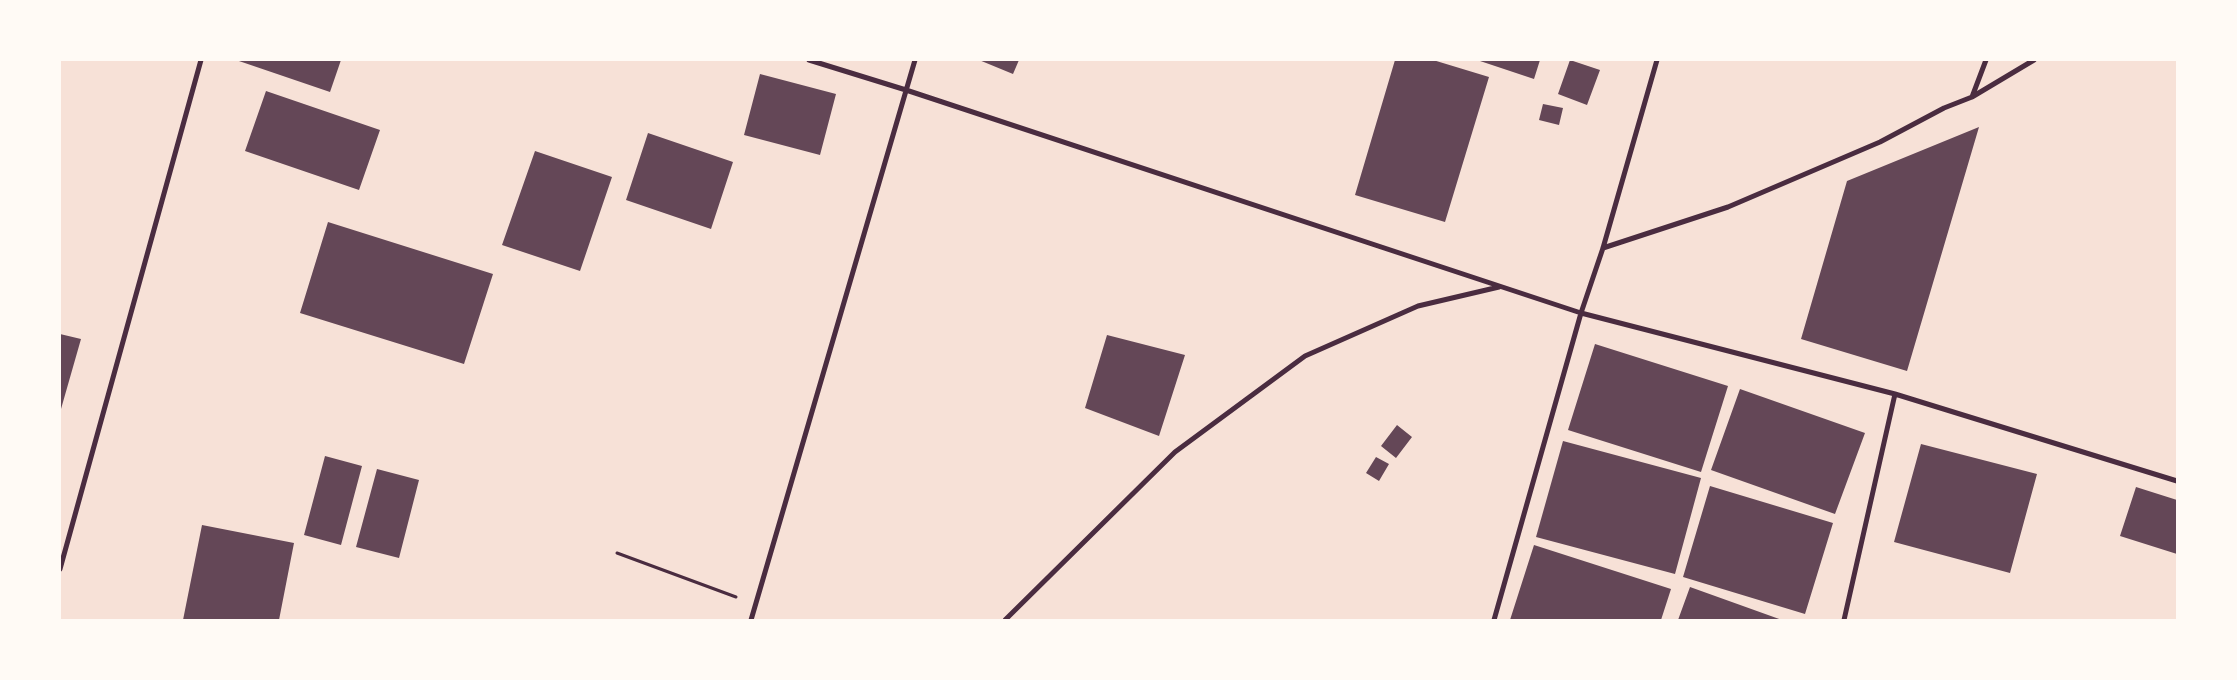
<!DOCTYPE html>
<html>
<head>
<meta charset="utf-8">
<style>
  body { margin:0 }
  #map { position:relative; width:2237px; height:680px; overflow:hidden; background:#f7e1d7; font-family:Mulish,sans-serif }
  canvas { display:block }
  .frame { position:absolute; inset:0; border:61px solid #fffaf5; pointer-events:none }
</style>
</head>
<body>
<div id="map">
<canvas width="2237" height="680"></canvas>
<div class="frame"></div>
</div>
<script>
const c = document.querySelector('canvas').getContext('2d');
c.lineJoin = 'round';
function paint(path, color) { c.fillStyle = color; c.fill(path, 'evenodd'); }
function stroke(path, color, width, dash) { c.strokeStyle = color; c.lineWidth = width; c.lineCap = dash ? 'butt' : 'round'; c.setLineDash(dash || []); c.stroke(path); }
const building = new Path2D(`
  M236,60H341L330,92Z
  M979,60H1019L1013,74Z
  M1395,60H1433L1489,77L1445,222L1355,195Z
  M1477,60H1540L1534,79Z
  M1570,60L1600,70L1587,105L1558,94Z
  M760,74L836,94L820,155L744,135Z
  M266,91L380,130L359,190L245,151Z
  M1543,104L1563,108L1559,125L1539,120Z
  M1979,127L1907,371L1801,339L1847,181Z
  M648,133L733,162L711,229L626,200Z
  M535,151L612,177L580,271L502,245Z
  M328,222L493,274L464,364L300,313Z
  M60,334L81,339L61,409H60Z
  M1107,335L1185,355L1159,436L1085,408Z
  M1595,344L1728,386L1701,472L1568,430Z
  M1740,389L1865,433L1835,514L1711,470Z
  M1397,425L1412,437L1396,458L1381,446Z
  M1563,441L1701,478L1675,574L1536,537Z
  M1921,444L2037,474L2010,573L1894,542Z
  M325,456L362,466L341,545L304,535Z
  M1376,457L1389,464L1379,481L1366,473Z
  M377,469L419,480L399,558L356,547Z
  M1710,486L1833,523L1805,614L1683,577Z
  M2136,487L2177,500V554L2120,536Z
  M202,525L294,543L279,620H183Z
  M1534,545L1671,589L1661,620H1510Z
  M1690,587L1782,620H1678Z`);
const path = new Path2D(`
  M617,553L736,597`);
const minor = new Path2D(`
  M809,60L906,90L1581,313L1895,394L2177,481
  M1972,97L2034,60
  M1603,248L1728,207L1880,142L1944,108L1972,97L1986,60
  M60,569L201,60
  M751,620L915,60
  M1005,620L1175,452L1305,356L1418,306L1499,287
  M1494,620L1581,313L1603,248L1657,60
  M1844,620L1895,394`);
paint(building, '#644757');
stroke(path, '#4a2c40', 3);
stroke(minor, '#4a2c40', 5);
</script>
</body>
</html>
